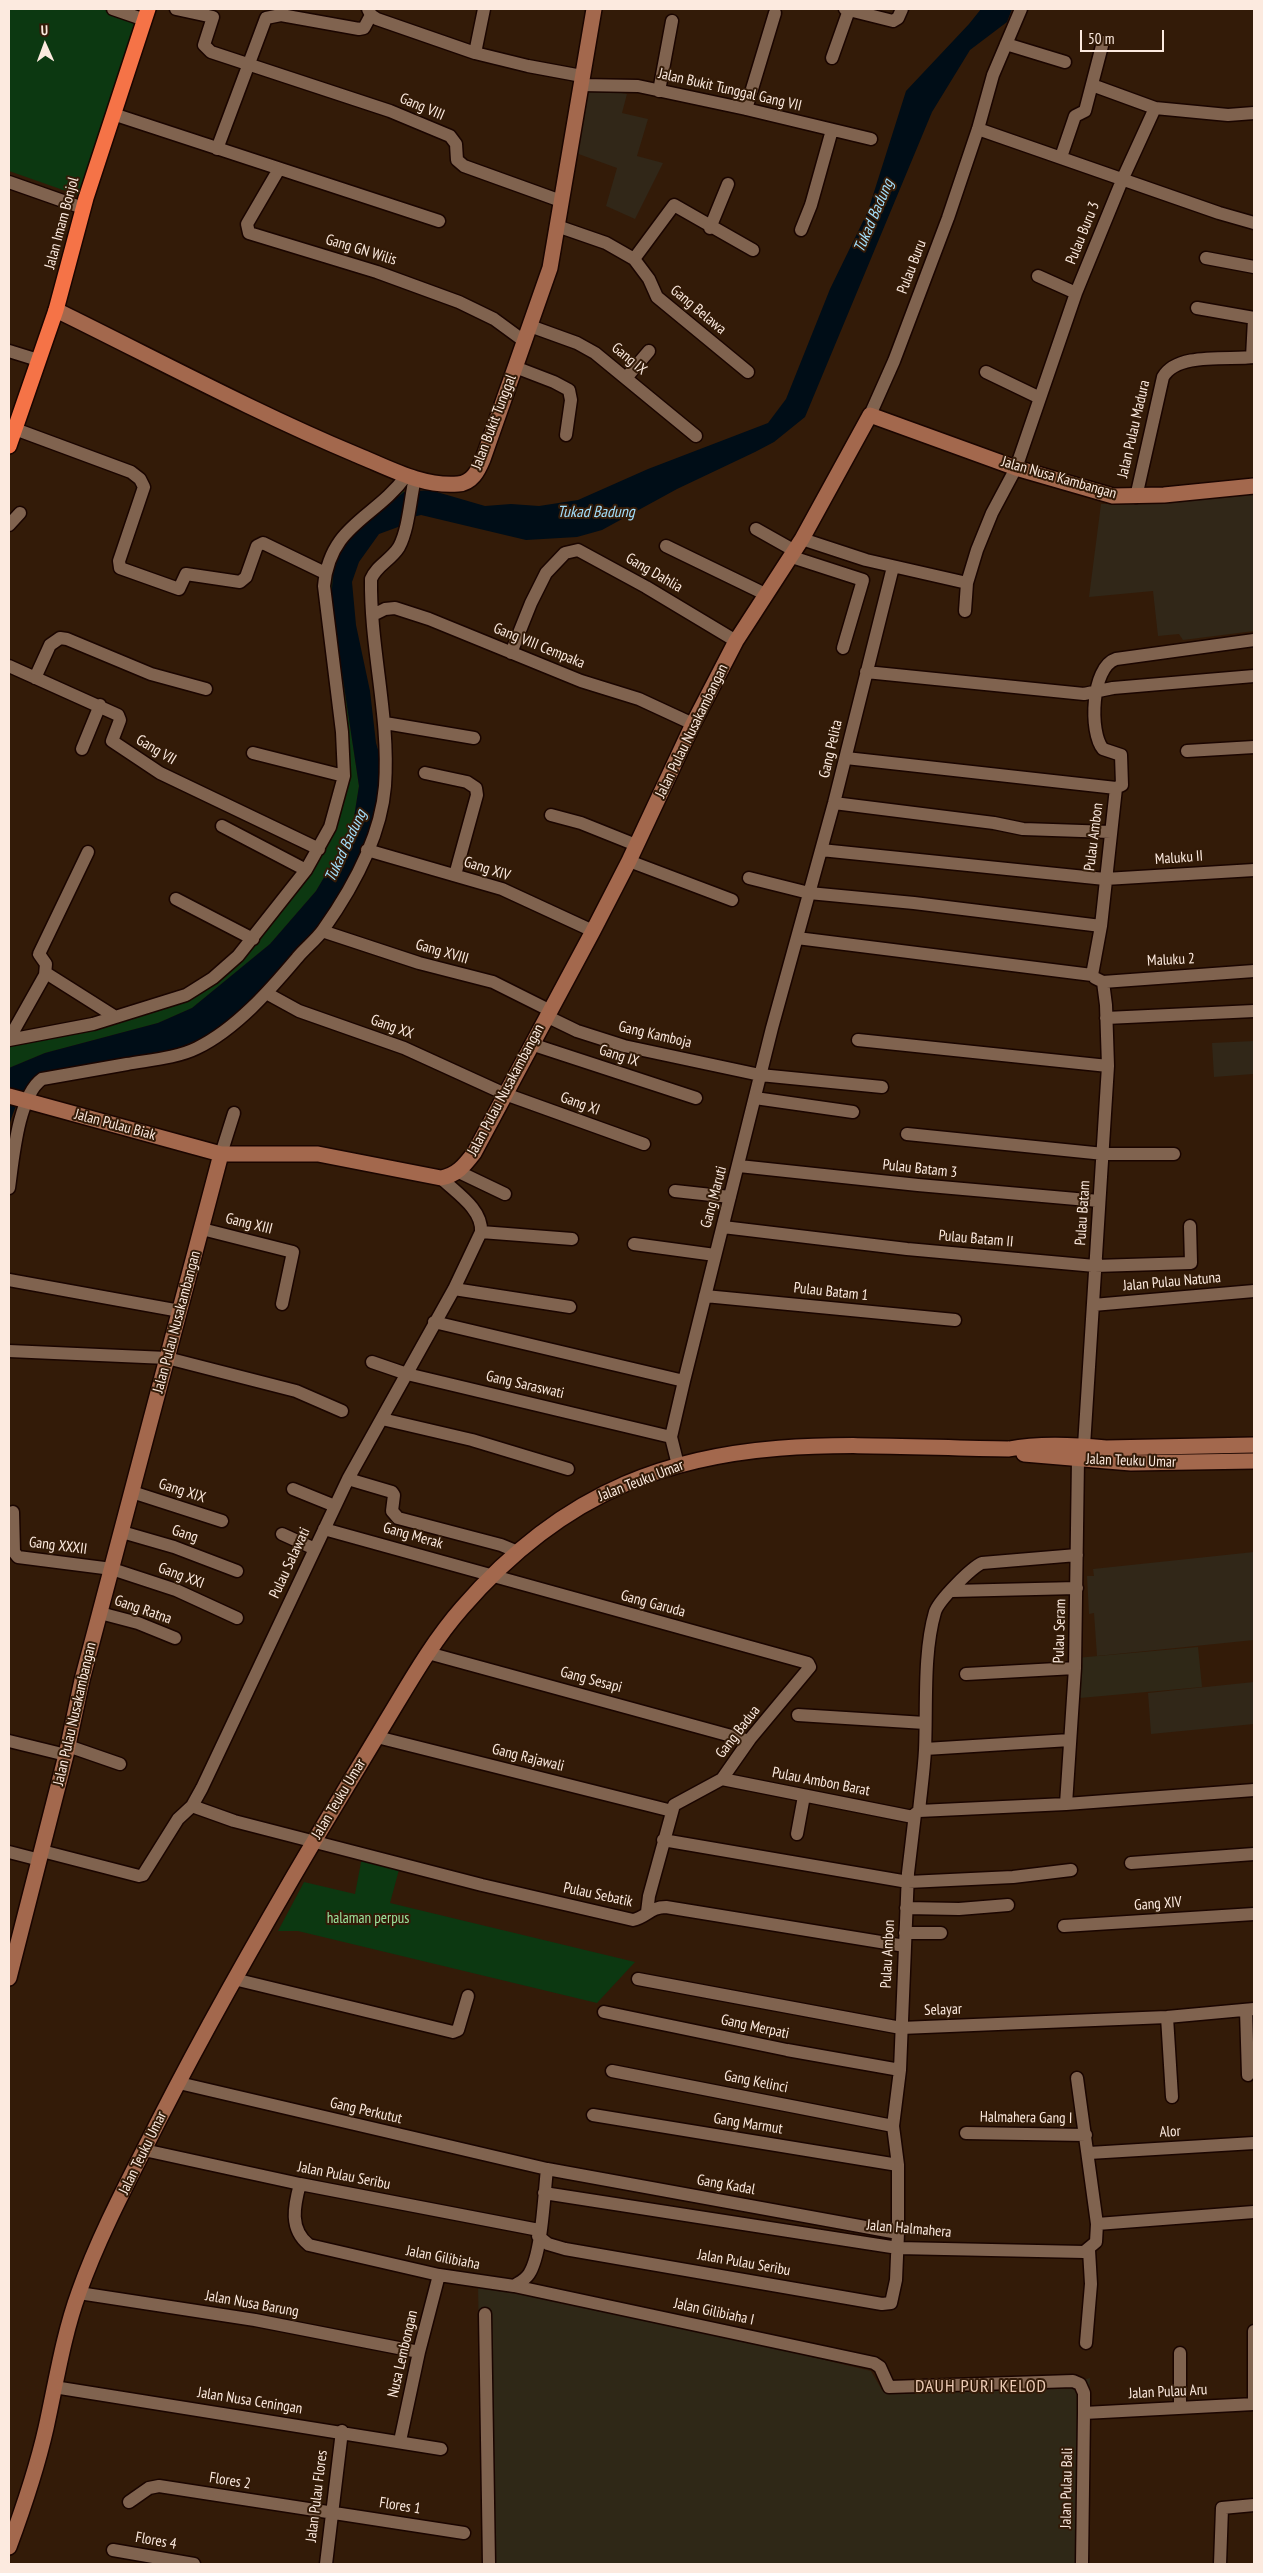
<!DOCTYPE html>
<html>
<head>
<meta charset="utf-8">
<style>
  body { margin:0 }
  #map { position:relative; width:1263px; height:2573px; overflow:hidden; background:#331b08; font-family:"PT Sans Narrow",sans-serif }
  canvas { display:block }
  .frame { position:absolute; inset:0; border:10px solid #fceadf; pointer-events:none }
  .north { position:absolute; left:20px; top:20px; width:50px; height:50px; -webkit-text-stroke:4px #331b08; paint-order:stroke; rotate:358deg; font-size:14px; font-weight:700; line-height:20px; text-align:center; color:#fceadf }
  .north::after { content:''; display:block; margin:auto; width:18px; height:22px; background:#fceadf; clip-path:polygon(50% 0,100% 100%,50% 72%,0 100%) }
  .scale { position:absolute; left:1080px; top:30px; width:84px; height:22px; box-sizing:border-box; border:2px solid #fceadf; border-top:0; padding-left:6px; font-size:15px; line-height:18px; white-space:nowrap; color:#fceadf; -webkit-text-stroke:4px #331b08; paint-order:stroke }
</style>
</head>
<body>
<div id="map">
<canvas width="1263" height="2573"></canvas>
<div class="frame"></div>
<div class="north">U</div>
<div class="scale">50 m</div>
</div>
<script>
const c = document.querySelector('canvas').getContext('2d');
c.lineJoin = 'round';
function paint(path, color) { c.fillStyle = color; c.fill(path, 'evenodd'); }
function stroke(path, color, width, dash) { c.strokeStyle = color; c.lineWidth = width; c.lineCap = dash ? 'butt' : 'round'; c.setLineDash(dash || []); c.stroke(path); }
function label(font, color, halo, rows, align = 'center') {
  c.font = font + ' "PT Sans Narrow",sans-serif'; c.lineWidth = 4; c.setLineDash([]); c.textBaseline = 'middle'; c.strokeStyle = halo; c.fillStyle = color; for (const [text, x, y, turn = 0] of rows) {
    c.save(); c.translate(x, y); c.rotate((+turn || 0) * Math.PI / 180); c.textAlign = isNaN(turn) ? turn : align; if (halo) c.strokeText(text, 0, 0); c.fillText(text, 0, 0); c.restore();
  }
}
const commercial = new Path2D(`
  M587,87L627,94L622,113L648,119L637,156L663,163L635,219L606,206L617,168L573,152Z
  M1254,491V631L1183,640L1179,634L1158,636L1153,591L1089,597L1101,504L1152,503Z
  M1254,1041V1078L1253,1074L1214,1077L1212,1043Z
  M1254,1552V1640L1097,1656L1094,1613L1089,1614L1087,1576H1094L1093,1569Z
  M1254,1682V1724L1151,1734L1148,1693Z`);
const medical = new Path2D(`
  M1198,1647L1202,1687L1080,1698L1076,1658Z
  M478,2284L607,2308L871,2371L882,2390L1050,2389L1090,2378L1085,2458V2564H483Z`);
const green = new Path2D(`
  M9,9H140L86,198L9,171Z
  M401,487L404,492L344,538L335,555L331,599L359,786L352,830L316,891L270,944L192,1008L158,1023L45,1053L9,1068V1047L179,1000C223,980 253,944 282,907C312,870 343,827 347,777C351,734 339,678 333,635C329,607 323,576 336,549C348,523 381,506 401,487Z
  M362,1857L400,1866L390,1903L635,1962L597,2003L298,1931H278L304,1882L355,1894Z`);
const water = new Path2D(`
  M981,9H1012L1007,22L970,50L932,112L805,417L774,442L755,452L677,489L602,530L577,537L526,540L421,515L413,517L409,523L379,534L359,562L352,582L356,625L370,691L376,743L382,763L377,815L370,838L335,906L292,963L217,1031L179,1048L45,1073C24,1085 16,1103 9,1126V1068L45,1053L158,1023L192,1008L270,944L316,891L352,830L359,786L331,599L335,555L344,538L404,492L430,490L485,506L511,504L539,506L578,500L648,469L768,423L786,399L830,289L868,211L906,91L969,24Z`);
const street = new Path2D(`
  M113,9L145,20
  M176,9L213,17L204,45L211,52L390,111L450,136L456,144L457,160L464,166L561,201
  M368,9L371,15L377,19L475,53L528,66L582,76
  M845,9L893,21L898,18L902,9
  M1006,44L1065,62
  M475,53L484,9
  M832,58L849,10
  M581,85L638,86L746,109L871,139
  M1092,85L1155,108
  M659,91L672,21
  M746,109L775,13
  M113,114L439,221
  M978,129L1219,213L1254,223
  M217,149L266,18L281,15L359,29L364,28L371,15
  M1061,157L1075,116L1085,111L1103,42
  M279,169L247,224L249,233L377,272L459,302L494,319L524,341
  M9,182L83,208
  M557,226L606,243L634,259L649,279L657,297L748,372
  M710,228L728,184
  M801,230L811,205L832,130
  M1206,258L1254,267
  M634,259L674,205L753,250
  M1038,276L1076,293
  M1197,308L1254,318
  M530,326L577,343L595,353L696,436
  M9,351L38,360
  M1252,357L1254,319
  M515,367L554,382L569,390L571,400L566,435
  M986,372L1040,398
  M626,378L649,351
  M870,415L894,361L948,218L978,129L993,75L1021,9
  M15,429L131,472L140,479L144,487L119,561L120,568L179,589L186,574L240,582L246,577L257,546L263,543L325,573
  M1136,497L1163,377C1177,352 1228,360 1254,357
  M9,525L20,513
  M756,529L795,551
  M802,539L866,560L967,583L965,611
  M666,546L765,594
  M792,557L863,580L843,648
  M967,583L977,550L992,513L1016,468L1076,293L1123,178L1155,108L1228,115L1254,113
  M373,615L385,609L395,608L429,619L581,681L639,699L693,724
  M511,653L531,603L546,573L565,553L578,550L646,587L736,641
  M9,666L118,715L120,720L112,741L160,773L319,849
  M866,672L1084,694L1113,688L1254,676
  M35,678L50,645L60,638L67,639L151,674L206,689
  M385,723L474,738
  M82,749L100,705
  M1187,751L1254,747
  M253,753L344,776
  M846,758L1116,788
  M425,773L467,782L476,788L477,795L455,875
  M834,803L994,823L1023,829L1111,832
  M551,815L581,823L636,845
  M222,826L306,870
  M367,850L502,889L593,931
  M821,850L1105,879L1254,870
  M629,861L732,900
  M749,878L809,893L914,903L1101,926
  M176,899L253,939
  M322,931L419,963L493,982L549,1010
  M797,938L1092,975
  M46,973L114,1016
  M1092,975L1101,926L1116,788L1122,785L1121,755L1103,749C1089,733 1091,667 1116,659L1254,640
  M1095,978L1103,982L1254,971
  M268,994L299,1011L404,1048L505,1094L644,1144
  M546,1016L577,1031L624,1046L760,1075L882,1087
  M1106,1018L1254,1011
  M9,1039L45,975L46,964L39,954L88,852
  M9,1040L93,1024L186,995L213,978L238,956L306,870L330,827L344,776L342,732L324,586C330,524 375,519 406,476
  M858,1040L1108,1066
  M531,1044L696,1098
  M755,1098L853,1112
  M907,1134L1104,1154H1174
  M221,1154L234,1113
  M739,1166L918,1185L1099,1201
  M459,1172L505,1194
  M9,1188C13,1160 18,1096 42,1079C70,1074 99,1069 127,1064C149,1060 177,1058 197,1048C236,1029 270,990 297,958C305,948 316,940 323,930C352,889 381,836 385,786C390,716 370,649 371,579C376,566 391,560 399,547C409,528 410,499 415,478
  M675,1191L730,1197
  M723,1227L907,1249L1095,1266L1191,1263L1190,1226
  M202,1229L293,1252L282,1304
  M481,1232L572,1239
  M634,1244L715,1255
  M9,1280L180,1311
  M454,1289L570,1307
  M705,1296L955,1320
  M1093,1305L1254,1291
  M434,1322L684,1381
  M9,1351L167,1358L296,1391L342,1411
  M372,1362L407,1374L671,1437
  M382,1419L472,1440L568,1469
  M1084,1446L1108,1066L1106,1005L1103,982
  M678,1465L671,1437L684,1381L772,1028L834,803L893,567
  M348,1479L392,1492L394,1495L392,1511L398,1518L501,1545L518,1552
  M293,1489L335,1506
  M132,1492L222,1521
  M13,1512L14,1552L18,1557L112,1569L176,1590L237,1618
  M324,1529L808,1663L810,1667L750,1739L722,1779
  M122,1532L174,1547L237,1571
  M282,1534L315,1549
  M952,1591L1077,1588
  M100,1613L138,1623L175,1638
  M428,1653L746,1740
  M966,1674L1075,1668
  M798,1715L925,1723
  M377,1737L672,1811
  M9,1741L66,1755
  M68,1746L120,1764
  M925,1749L1070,1740
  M722,1779L913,1817
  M1066,1804L1075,1668L1078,1459
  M192,1806L234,1821L482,1885L633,1920C647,1917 650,1907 666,1907L905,1946
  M919,1811C921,1791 924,1770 925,1750C927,1707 923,1653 935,1612C939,1600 971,1568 982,1563L1077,1555
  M797,1834L804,1796
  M663,1840L908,1882L1013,1877L1071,1870
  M42,1851L139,1876L143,1875L178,1819L192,1806L202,1788L348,1479L454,1289L481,1232C483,1209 455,1192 441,1178
  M9,1852L40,1860
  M1131,1863L1254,1854
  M906,1908L959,1909L1008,1905
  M647,1912L649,1896L674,1805L722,1779
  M1064,1926L1254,1914
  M905,1933H941
  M234,1979L453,2032L458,2030L468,1996
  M638,1979L901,2028L1167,2017L1254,2009
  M1246,2010L1248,2075
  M604,2012L787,2050L900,2070
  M1167,2017L1172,2097
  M612,2071L893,2126
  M179,2083L547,2169L898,2233
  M593,2115L898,2165
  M966,2133L1086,2135
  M144,2150L300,2184L539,2230
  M1089,2153L1254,2143
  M300,2184C294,2206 289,2229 309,2245L439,2275L514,2286L874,2363L880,2367L889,2387L1073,2381L1080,2384L1084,2393V2413L1082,2564
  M544,2193L898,2248L1084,2252L1096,2242L1097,2224L1077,2078
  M1097,2224L1254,2212
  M538,2236L548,2244L565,2249L882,2304L891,2303L896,2280L898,2233V2165L893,2126L900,2070L908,1873L915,1814L919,1811L1066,1804L1254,1790
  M514,2286C520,2282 525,2280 529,2274C542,2254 544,2195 547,2169
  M79,2293L255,2320L419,2352
  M485,2314L489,2564
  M1086,2343L1091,2284L1089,2250
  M1180,2353V2408
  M54,2387L441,2449
  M1254,2404V2331
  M1084,2413L1254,2404
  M400,2441L419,2352L439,2275
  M129,2502L149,2488L159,2486L464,2533
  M113,2550L194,2564
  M326,2564L342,2431
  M1220,2564L1222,2508L1254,2505`);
const secondary = new Path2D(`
  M56,310C156,359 254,412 357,455C389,468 422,487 458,484C472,483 478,471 483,459L550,268L594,9
  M9,1096L221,1154H318L441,1178C457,1175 464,1166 474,1153L593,931L629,861L693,724L736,641L802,539L870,415L1016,468L1113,496L1164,495L1254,486
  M1024,1454L1131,1463L1254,1461
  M9,1978L66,1755L82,1680L221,1154
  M9,2547C23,2509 37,2468 46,2428C56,2383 63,2336 79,2292C100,2233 131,2176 159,2120C208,2024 261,1931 316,1838C340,1798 364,1758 388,1718C411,1680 433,1641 462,1608C507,1556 562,1511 625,1484C748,1431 880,1448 1009,1449C1040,1443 1075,1445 1106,1448L1254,1445`);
const highway = new Path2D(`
  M9,446L56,310L86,198L148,9`);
const streetNames = [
  ["Jalan Bukit Tunggal Gang VII",730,90,13],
  ["Gang VIII",422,107,23],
  ["Jalan Imam Bonjol",62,223,-75],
  ["Pulau Buru 3",1083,233,-68],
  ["Gang GN Wilis",361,250,17],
  ["Pulau Buru",912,267,-69],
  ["Gang Belawa",698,310,40],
  ["Gang IX",629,359,40],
  ["Jalan Bukit Tunggal",494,422,-69],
  ["Jalan Pulau Madura",1134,429,-77],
  ["Jalan Nusa Kambangan",1059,478,16],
  ["Gang Dahlia",654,573,30],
  ["Gang VIII Cempaka",539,646,22],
  ["Jalan Pulau Nusakambangan",692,731,-64],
  ["Gang Pelita",831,749,-77],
  ["Gang VII",156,750,31],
  ["Pulau Ambon",1094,837,-83],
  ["Maluku II",1179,858,-4],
  ["Gang XIV",487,869,18],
  ["Gang XVIII",442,952,16],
  ["Maluku 2",1171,960,-3],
  ["Gang XX",392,1027,20],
  ["Gang Kamboja",655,1035,13],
  ["Gang IX",619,1056,18],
  ["Jalan Pulau Nusakambangan",506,1090,-62],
  ["Gang XI",580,1104,20],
  ["Jalan Pulau Biak",115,1125,15],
  ["Pulau Batam 3",920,1169,6],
  ["Gang Maruti",714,1197,-75],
  ["Pulau Batam",1083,1213,-86],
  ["Gang XIII",249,1224,14],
  ["Pulau Batam II",976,1239,5],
  ["Jalan Pulau Natuna",1172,1282,-5],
  ["Pulau Batam 1",831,1292,6],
  ["Jalan Pulau Nusakambangan",177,1322,-75],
  ["Gang Saraswati",525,1385,13],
  ["Jalan Teuku Umar",1131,1461,2],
  ["Jalan Teuku Umar",641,1481,-21],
  ["Gang XIX",182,1491,18],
  ["Gang",185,1534,18],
  ["Gang Merak",413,1536,16],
  ["Gang XXXII",58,1546,7],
  ["Pulau Salawati",290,1563,-65],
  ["Gang XXI",181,1576,21],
  ["Gang Garuda",653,1604,15],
  ["Gang Ratna",143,1610,19],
  ["Pulau Seram",1060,1631,-88],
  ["Gang Sesapi",591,1680,15],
  ["Jalan Pulau Nusakambangan",75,1714,-77],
  ["Gang Badua",738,1732,-52],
  ["Gang Rajawali",528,1758,14],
  ["Pulau Ambon Barat",821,1782,11],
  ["Jalan Teuku Umar",339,1799,-59],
  ["Pulau Sebatik",598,1895,12],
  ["Gang XIV",1158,1904,-4],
  ["Pulau Ambon",888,1954,-87],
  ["Selayar",943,2010,-2],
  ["Gang Merpati",755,2027,12],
  ["Gang Kelinci",756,2082,11],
  ["Gang Perkutut",366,2111,13],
  ["Halmahera Gang I",1026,2118,1],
  ["Gang Marmut",748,2124,9],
  ["Alor",1170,2132,-3],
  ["Jalan Teuku Umar",143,2153,-64],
  ["Jalan Pulau Seribu",344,2176,11],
  ["Gang Kadal",726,2185,10],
  ["Jalan Halmahera",909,2229,5],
  ["Jalan Gilibiaha",443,2258,11],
  ["Jalan Pulau Seribu",744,2263,10],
  ["Jalan Nusa Barung",252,2304,10],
  ["Jalan Gilibiaha I",714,2312,12],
  ["Nusa Lembongan",403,2354,-77],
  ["Jalan Pulau Aru",1168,2392,-3],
  ["Jalan Nusa Ceningan",250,2401,9],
  ["Flores 2",230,2481,9],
  ["Jalan Pulau Bali",1067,2488,-89],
  ["Jalan Pulau Flores",317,2496,-83],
  ["Flores 1",400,2506,9],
  ["Flores 4",156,2541,10]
];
const parkNames = [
  ["halaman perpus",368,1919]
];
const waterNames = [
  ["Tukad Badung",874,216,-67],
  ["Tukad Badung",596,512],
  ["Tukad Badung",346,846,-65]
];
const quarterNames = [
  ["DAUH PURI KELOD",981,2387]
];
paint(commercial, '#312718');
paint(medical, '#2f2817');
paint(green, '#0c3811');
paint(water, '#000d17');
stroke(street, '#1a0500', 15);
stroke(secondary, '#1a0500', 18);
stroke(highway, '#1a0500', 18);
stroke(street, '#80634f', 12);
stroke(secondary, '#a3684d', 15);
stroke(highway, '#f57347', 15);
label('15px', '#fceadf', '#331b08', streetNames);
label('15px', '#9ce59e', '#331b08', parkNames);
label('italic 16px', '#a3dffc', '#331b08', waterNames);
c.letterSpacing = '1px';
label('18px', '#eccbb5', '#331b08', quarterNames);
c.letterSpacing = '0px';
</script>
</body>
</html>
